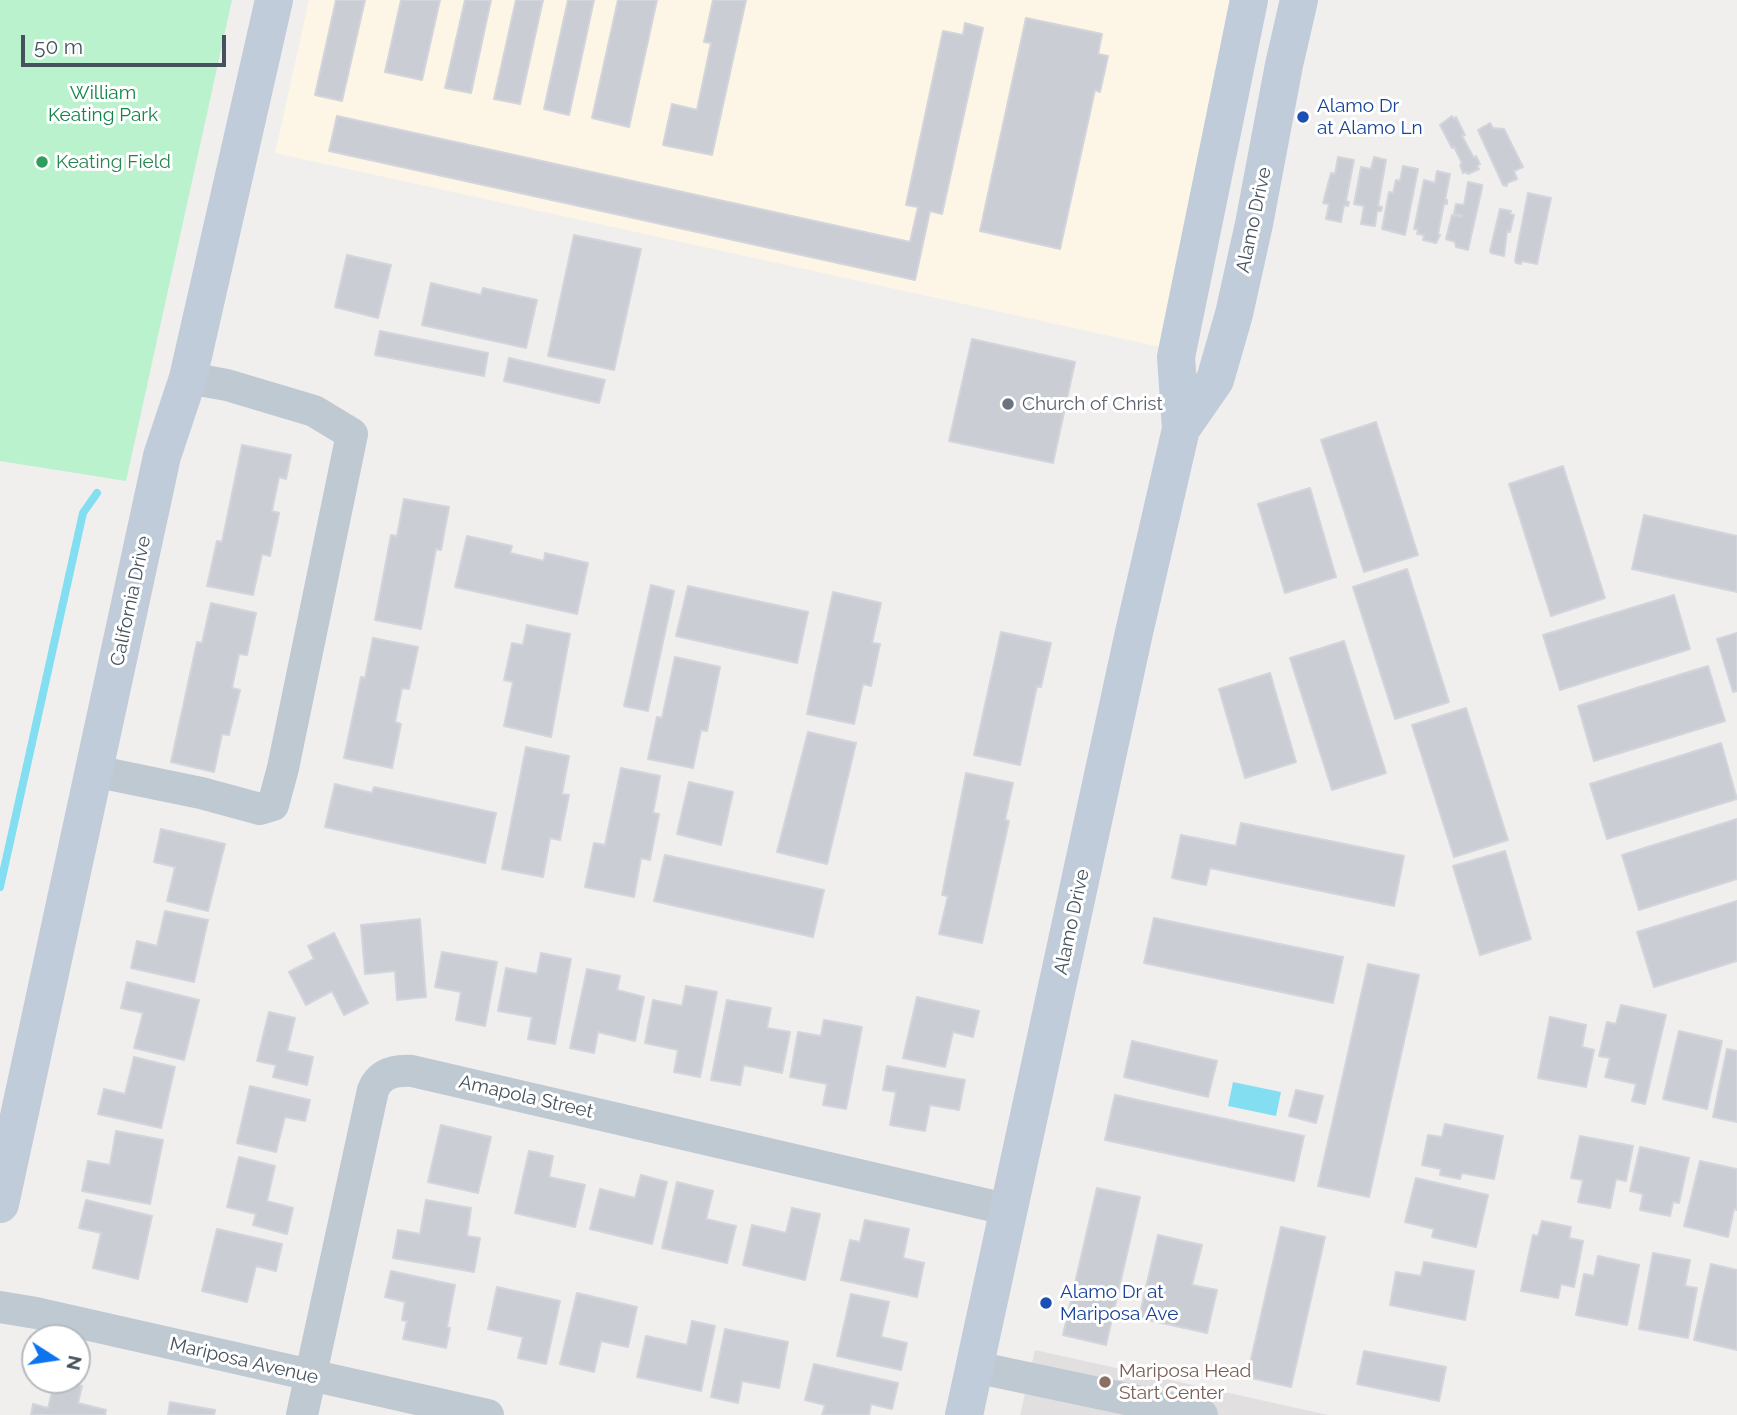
<!DOCTYPE html>
<html>
<head>
<meta charset="utf-8">
<style>
  body { margin:0 }
  #map { position:relative; width:1737px; height:1415px; overflow:hidden; background:#f1eeee; font-family:Raleway,sans-serif }
  canvas { display:block }
  .north { position:absolute; left:21px; top:1324px; width:70px; height:70px; box-sizing:border-box; background:#fff; border:2px solid #b5babe; border-radius:50%; rotate:102deg; font-size:19px; font-weight:700; line-height:28px; text-align:center; color:#45525d }
  .north::after { content:''; display:block; margin:auto; width:24px; height:32px; background:#0d74ed; clip-path:polygon(50% 0,100% 100%,50% 72%,0 100%) }
  .scale { position:absolute; left:21px; top:35px; width:205px; height:32px; box-sizing:border-box; border:4px solid #45525d; border-top:0; padding-left:9px; font-size:21px; line-height:24px; white-space:nowrap; color:#45525d; -webkit-text-stroke:5px #fff; paint-order:stroke }
</style>
</head>
<body>
<div id="map">
<canvas width="1737" height="1415"></canvas>
<div class="north">N</div>
<div class="scale">50 m</div>
</div>
<script>
const c = document.querySelector('canvas').getContext('2d');
c.lineJoin = 'round';
function paint(path, color) { c.fillStyle = color; c.fill(path, 'evenodd'); }
function stroke(path, color, width, dash) { c.strokeStyle = color; c.lineWidth = width; c.lineCap = dash ? 'butt' : 'round'; c.setLineDash(dash || []); c.stroke(path); }
function label(font, color, halo, rows, align = 'center') {
  c.font = font + ' Raleway,sans-serif'; c.lineWidth = 6; c.setLineDash([]); c.textBaseline = 'middle'; c.strokeStyle = halo; c.fillStyle = color; for (const [text, x, y, turn = 0] of rows) {
    c.save(); c.translate(x, y); c.rotate((+turn || 0) * Math.PI / 180); c.textAlign = isNaN(turn) ? turn : align; if (halo) c.strokeText(text, 0, 0); c.fillText(text, 0, 0); c.restore();
  }
}
const commercial = new Path2D(`
  M309,0H1232L1165,348L275,153Z`);
const education = new Path2D(`
  M1035,1350L1328,1415H1020Z`);
const green = new Path2D(`
  M0,0H232L126,481L0,461Z`);
const water = new Path2D(`
  M1233,1082L1281,1092L1276,1116L1228,1106Z`);
const stream = new Path2D(`
  M0,887L83,513L97,493`);
const building = new Path2D(`
  M336,0H365L342,101L315,95Z
  M401,0H440L422,80L385,72Z
  M465,0H491L471,93L445,88Z
  M516,0H543L520,104L494,99Z
  M568,0H594L569,115L544,109Z
  M618,0H657L629,127L592,118Z
  M713,0H746L712,155L663,145L672,104L697,110L711,43L704,42Z
  M1026,18L1102,34L1098,54L1108,56L1100,92L1095,90L1060,249L980,231Z
  M965,23L983,28L942,214L930,211L915,280L329,151L337,116L910,242L918,207L906,205L943,31L963,35Z
  M1452,116L1454,119L1456,117L1465,135L1462,136L1474,158L1476,156L1480,164L1477,166L1479,169L1468,174L1466,172L1463,173L1460,165L1462,163L1454,147L1452,148L1440,125Z
  M1490,123L1493,128L1504,129L1523,167L1514,171L1517,179L1507,183V186L1503,185L1478,130Z
  M1338,157L1354,160L1346,201L1349,202L1348,206L1344,205L1341,222L1326,219L1329,204L1323,203L1331,173L1335,174Z
  M1374,157L1386,160L1378,206L1382,207L1381,211H1377L1375,226L1361,224L1364,206L1354,204L1361,167L1371,169Z
  M1403,166L1418,169L1405,235L1382,229L1389,192L1393,193L1396,180L1400,181Z
  M1437,171L1450,174L1445,200H1447V204H1444L1438,234L1440,235L1436,243L1423,240L1424,235L1417,234L1418,229H1414L1424,180L1435,183Z
  M1468,182L1482,185V188L1468,250L1456,247L1455,242L1446,239L1452,215L1461,217L1462,215L1454,214L1456,204L1464,205Z
  M1528,193L1551,198L1537,264L1522,261L1521,264L1516,263L1515,260Z
  M1500,209L1511,211L1510,214L1514,215L1510,232L1507,231L1504,256L1491,253L1490,251Z
  M574,235L641,249L614,370L548,356Z
  M347,255L391,265L378,318L335,307Z
  M431,283L481,295L483,288L537,300L526,348L422,325Z
  M380,331L488,353L484,376L375,355Z
  M972,339L1075,362L1053,463L949,441Z
  M509,358L605,380L599,403L504,381Z
  M1376,422L1418,555L1364,572L1321,440Z
  M242,445L291,455L286,479L279,477L272,511L279,513L270,556L262,554L253,595L207,586L217,541L222,542Z
  M1563,466L1605,598L1551,616L1509,484Z
  M1310,488L1336,577L1285,593L1258,504Z
  M404,499L449,507L441,550L436,549L421,629L375,620L391,535L397,536Z
  M1644,515L1737,536V592L1632,569Z
  M467,536L512,546L510,553L544,561L545,553L588,563L577,614L455,587Z
  M1407,569L1449,702L1395,719L1353,587Z
  M651,585L674,591L648,711L624,706Z
  M688,586L808,612L797,663L676,636Z
  M833,592L881,603L872,643L880,644L871,686L863,684L854,724L807,714Z
  M1674,595L1690,649L1560,690L1543,635Z
  M211,603L256,613L247,655L239,654L232,688L240,690L229,735L222,734L214,772L171,762L197,642L202,643Z
  M527,625L570,634L551,737L504,726L513,682L504,680L512,643L523,645Z
  M1001,632L1051,643L1041,687L1037,686L1020,765L974,755Z
  M1737,633V691L1733,692L1717,639Z
  M373,638L418,647L409,689L402,688L395,722L401,724L392,768L344,758L361,677L365,678Z
  M1344,641L1386,773L1332,790L1290,658Z
  M675,657L720,667L707,731L701,730L693,768L648,759L657,717L662,718Z
  M1708,666L1725,721L1594,761L1578,706Z
  M1270,673L1296,762L1245,778L1219,689Z
  M1466,708L1508,840L1454,857L1412,725Z
  M808,732L856,743L827,864L777,852Z
  M1721,743L1737,799L1607,839L1590,784Z
  M526,747L569,756L562,794L569,795L560,840L550,838L543,877L502,869Z
  M621,768L660,776L653,813L659,814L650,860L641,858L634,897L585,887L594,843L605,845Z
  M966,773L1013,783L1005,820L1009,821L982,943L939,934L948,896L942,895Z
  M689,782L733,792L721,845L677,834Z
  M335,784L372,793L374,787L496,813L485,863L325,827Z
  M1737,819V879L1639,910L1622,855Z
  M1241,823L1404,856L1394,906L1210,868L1206,885L1172,878L1181,835L1236,846Z
  M161,829L225,844L208,911L167,901L175,867L154,862Z
  M1505,851L1531,939L1480,955L1453,866Z
  M665,855L824,890L813,937L654,901Z
  M1737,901V961L1654,987L1637,932Z
  M165,911L208,920L194,982L131,968L137,941L157,946Z
  M1154,918L1343,957L1333,1003L1144,963Z
  M420,919L426,997L397,1000L395,971L365,974L361,925Z
  M334,933L368,1003L344,1015L332,991L306,1005L289,972L314,959L308,946Z
  M442,952L497,962L485,1026L456,1020L461,992L435,987Z
  M541,953L571,959L555,1044L528,1039L532,1017L498,1011L506,968L537,974Z
  M1368,964L1419,975L1369,1197L1318,1186Z
  M587,969L620,976L617,990L644,997L635,1041L598,1032L594,1053L570,1048Z
  M127,982L199,1000L184,1060L134,1048L143,1013L121,1008Z
  M686,986L717,992L700,1077L674,1072L678,1050L645,1043L653,1000L682,1006Z
  M917,997L979,1011L973,1037L953,1032L945,1067L903,1058Z
  M727,1000L771,1008L767,1028L790,1032L782,1073L744,1065L740,1085L711,1080Z
  M1621,1005L1666,1015L1645,1104L1632,1101L1636,1084L1605,1077L1610,1058L1599,1056L1607,1022L1616,1024Z
  M269,1012L295,1018L287,1051L313,1057L307,1085L273,1077L276,1065L257,1061Z
  M1550,1017L1586,1025L1582,1047L1594,1050L1586,1087L1538,1078Z
  M824,1020L862,1027L846,1109L823,1105L827,1084L790,1077L798,1032L821,1036Z
  M1679,1031L1722,1041L1707,1109L1663,1099Z
  M1132,1041L1217,1061L1208,1097L1124,1077Z
  M1727,1049L1737,1051V1122L1713,1117Z
  M134,1057L175,1067L161,1128L98,1114L104,1089L125,1094Z
  M887,1066L965,1080L959,1110L930,1105L925,1131L890,1125L896,1092L883,1090Z
  M250,1086L310,1100L305,1121L285,1117L276,1152L237,1143Z
  M1296,1090L1323,1096L1316,1123L1289,1116Z
  M1115,1095L1304,1136L1294,1181L1105,1140Z
  M1445,1124L1503,1136L1494,1179L1462,1173L1460,1179L1440,1175L1441,1169L1422,1165L1428,1135L1442,1137Z
  M441,1125L491,1137L478,1193L428,1182Z
  M116,1131L163,1140L150,1204L82,1191L88,1161L110,1165Z
  M1580,1136L1633,1146L1626,1181L1616,1179L1610,1208L1578,1202L1583,1180L1571,1178Z
  M1640,1147L1689,1158L1679,1203L1673,1202L1670,1216L1640,1210L1643,1194L1630,1191Z
  M529,1151L553,1156L549,1177L585,1185L575,1227L515,1213Z
  M239,1157L275,1166L267,1201L293,1208L287,1234L253,1225L256,1214L227,1207Z
  M1700,1161L1737,1169V1210L1734,1209L1728,1237L1684,1226Z
  M641,1175L667,1182L652,1244L590,1229L600,1189L635,1198Z
  M1416,1178L1488,1195L1476,1247L1432,1237L1434,1229L1405,1222Z
  M677,1182L713,1191L706,1219L736,1226L727,1263L662,1248Z
  M1097,1188L1140,1197L1106,1345L1063,1335Z
  M86,1200L152,1216L138,1279L93,1268L101,1233L79,1228Z
  M426,1200L471,1208L467,1236L480,1238L474,1272L393,1258L398,1230L420,1234Z
  M792,1208L820,1214L805,1280L743,1265L752,1225L786,1233Z
  M865,1220L909,1229L903,1258L924,1263L917,1297L841,1280L850,1240L860,1242Z
  M1542,1221L1571,1227L1569,1238L1583,1241L1574,1287L1561,1284L1558,1298L1521,1291L1533,1235L1538,1236Z
  M1281,1227L1325,1237L1291,1387L1247,1377Z
  M217,1229L282,1244L276,1271L256,1266L247,1302L202,1291Z
  M1158,1235L1202,1245L1192,1285L1217,1290L1207,1333L1139,1318Z
  M1653,1253L1690,1260L1685,1286L1697,1288L1688,1338L1639,1329Z
  M1598,1256L1639,1265L1627,1325L1576,1315L1584,1274L1594,1276Z
  M1424,1262L1474,1271L1465,1320L1390,1305L1396,1272L1421,1276Z
  M1711,1264L1737,1270V1350L1694,1340Z
  M391,1271L455,1285L447,1327L450,1328L446,1348L403,1339L407,1321L402,1320L405,1302L385,1297Z
  M497,1287L560,1301L546,1364L518,1358L523,1337L488,1329Z
  M577,1293L637,1307L628,1347L601,1341L594,1372L560,1364Z
  M851,1294L889,1302L881,1337L907,1343L901,1370L837,1356Z
  M692,1321L715,1326L701,1391L637,1377L646,1336L687,1345Z
  M725,1329L788,1342L779,1388L742,1381L738,1403L711,1397Z
  M1364,1351L1446,1367L1439,1401L1357,1384Z
  M814,1364L898,1383L892,1409L871,1404L869,1415H822L825,1405L805,1400Z
  M55,1380L82,1386L78,1403L106,1410L105,1415H31L33,1404L48,1408Z
  M170,1402L215,1410L214,1415H168Z`);
const street = new Path2D(`
  M94,771L201,793L260,809L273,805L283,768L352,434L314,411L227,385L188,378
  M0,1307L36,1313L488,1415
  M975,1367L1202,1415
  M302,1415L373,1090C380,1073 395,1070 412,1071L1010,1210`);
const secondary = new Path2D(`
  M1181,429L1215,380L1234,314L1254,224L1284,65L1299,0
  M0,1204L162,456L188,378L274,0
  M964,1415L1133,637L1181,429L1176,357L1249,0`);
const markers = [
  [1303,117,7,"#1a4fb4"],
  [42,162,7,"#2e9e5b"],
  [1008,404,7,"#6b7280"],
  [1046,1303,7,"#1a4fb4"],
  [1105,1382,7,"#8d6e63"]
];
const parkNames = [
  ["William",103,93],
  ["Keating Park",103,115]
];
const transitNames = [
  ["Alamo Dr",1317,106],
  ["at Alamo Ln",1317,128],
  ["Alamo Dr at",1060,1292],
  ["Mariposa Ave",1060,1314]
];
const leisureNames = [
  ["Keating Field",56,162]
];
const streetNames = [
  ["Alamo Drive",1254,220,-78],
  ["California Drive",131,601,-78],
  ["Alamo Drive",1072,922,-78],
  ["Amapola Street",526,1097,13],
  ["Mariposa Avenue",244,1361,13]
];
const worshipNames = [
  ["Church of Christ",1022,404]
];
const educationNames = [
  ["Mariposa Head",1119,1371],
  ["Start Center",1119,1393]
];
paint(commercial, '#fdf6e6');
paint(education, '#e2dfe0');
paint(green, '#baf2ce');
paint(water, '#84def2');
stroke(stream, '#84def2', 8);
paint(building, '#cacdd4');
stroke(building, '#d2d5db', 2);
stroke(street, '#bec9d2', 32);
stroke(secondary, '#c0ccd9', 38);
for (const [x, y, r, color] of markers) { const dot = new Path2D(); dot.arc(x, y, r, 0, 2 * Math.PI); c.fillStyle = color; c.fill(dot); stroke(dot, '#fff', 2.5); }
label('19px', '#118447', '#fff', parkNames);
label('19px', '#164399', '#fff', transitNames, 'left');
label('19px', '#27864d', '#fff', leisureNames, 'left');
label('19px', '#45525d', '#fff', streetNames);
label('19px', '#5b616d', '#fff', worshipNames, 'left');
label('19px', '#785e54', '#fff', educationNames, 'left');
</script>
</body>
</html>
